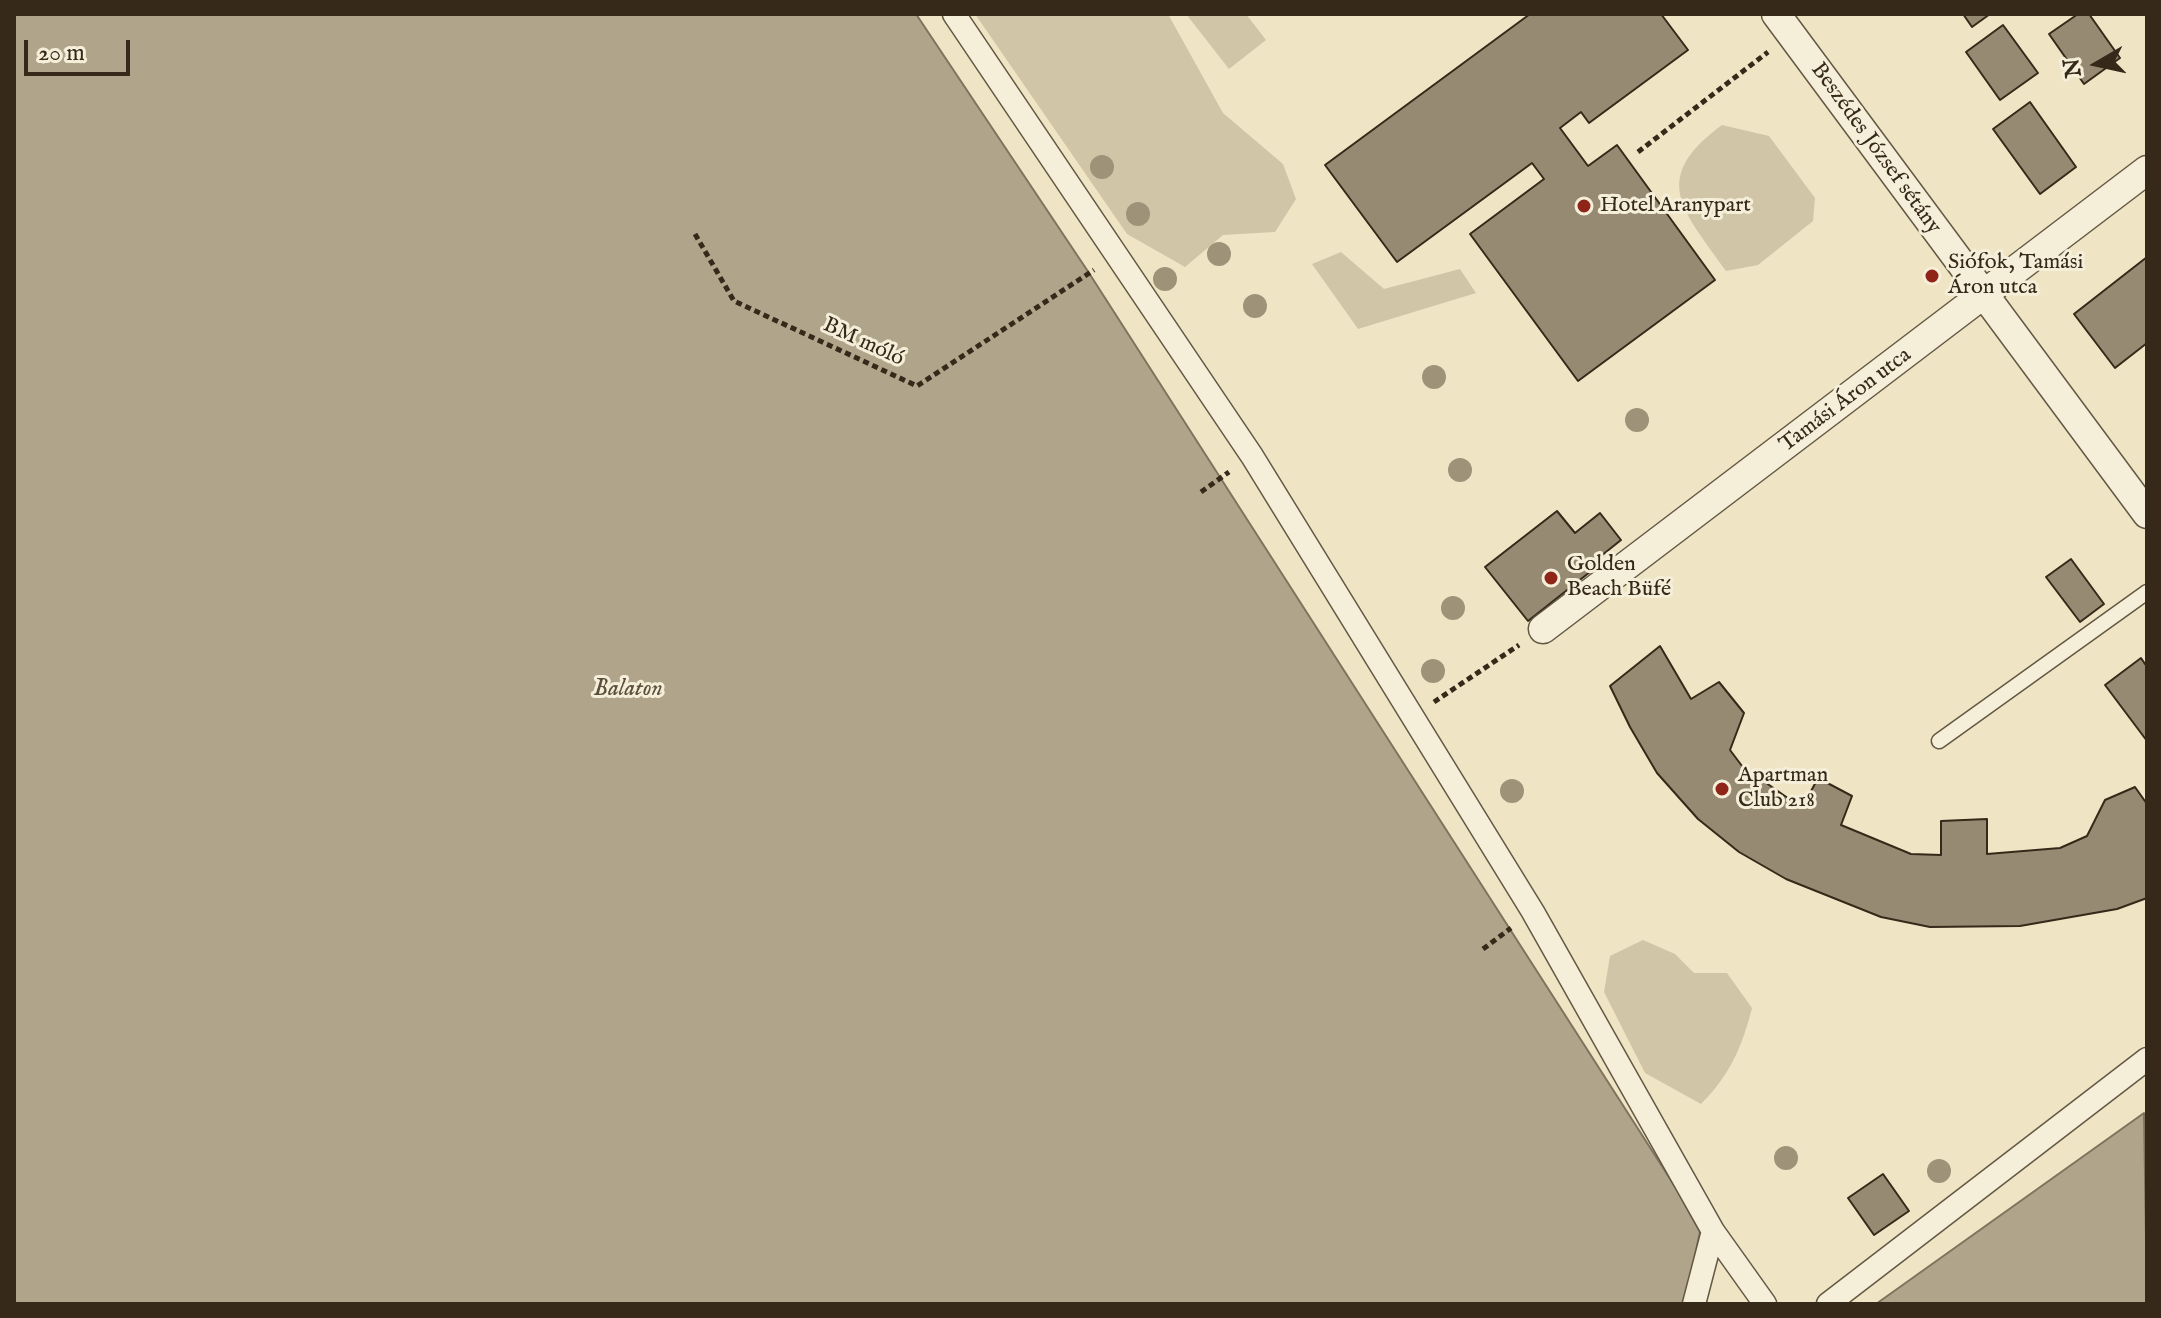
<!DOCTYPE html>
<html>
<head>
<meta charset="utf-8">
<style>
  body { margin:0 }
  #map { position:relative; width:2161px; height:1318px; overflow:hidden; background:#efe5c4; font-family:"IM FELL English",serif }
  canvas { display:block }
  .frame { position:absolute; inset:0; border:16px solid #362919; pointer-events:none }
  .north { position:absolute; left:2057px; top:24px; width:80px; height:80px; -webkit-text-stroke:6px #f5eed9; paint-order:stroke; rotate:261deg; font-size:22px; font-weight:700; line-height:32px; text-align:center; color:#362919 }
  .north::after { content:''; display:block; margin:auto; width:28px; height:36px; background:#362919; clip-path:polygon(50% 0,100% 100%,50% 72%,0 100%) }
  .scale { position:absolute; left:24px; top:40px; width:106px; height:36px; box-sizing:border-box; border:4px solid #362919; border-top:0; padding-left:10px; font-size:24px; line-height:28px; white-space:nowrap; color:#362919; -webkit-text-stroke:6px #f5eed9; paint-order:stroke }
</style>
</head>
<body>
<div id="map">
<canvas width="2161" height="1318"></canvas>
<div class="frame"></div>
<div class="north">N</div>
<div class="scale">20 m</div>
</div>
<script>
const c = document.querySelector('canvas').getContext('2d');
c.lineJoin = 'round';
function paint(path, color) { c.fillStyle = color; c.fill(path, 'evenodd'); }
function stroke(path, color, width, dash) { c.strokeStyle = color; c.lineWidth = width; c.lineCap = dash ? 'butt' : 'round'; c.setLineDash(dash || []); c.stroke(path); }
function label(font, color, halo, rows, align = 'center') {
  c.font = font + ' "IM FELL English",serif'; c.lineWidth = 6; c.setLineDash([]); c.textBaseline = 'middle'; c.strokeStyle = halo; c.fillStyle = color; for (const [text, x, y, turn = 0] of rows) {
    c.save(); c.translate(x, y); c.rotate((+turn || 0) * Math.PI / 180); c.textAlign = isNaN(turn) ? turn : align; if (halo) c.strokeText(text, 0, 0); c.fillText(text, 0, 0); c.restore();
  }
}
const green = new Path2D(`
  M975,14H1168L1223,113L1283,164L1296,199L1275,232L1223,235L1185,267L1127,234Z
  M1186,14H1246L1266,40L1229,69Z
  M1722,125L1769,136L1815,198L1813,221L1758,265L1726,271C1684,211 1648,179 1722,125Z
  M1341,252L1384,289L1460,269L1476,293L1358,329L1312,264Z
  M1643,940L1675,954L1694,973H1727L1752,1008C1742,1047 1730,1075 1701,1104L1645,1073L1604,992L1610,956Z`);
const water = new Path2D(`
  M14,14H916L1089,273L1676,1188L1700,1232L1685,1304H14Z
  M2144,1113L2147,1304H1876Z`);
const building = new Path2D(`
  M1530,14H1661L1688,50L1589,123L1581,112L1560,128L1588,166L1617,145L1715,280L1578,381L1470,234L1544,179L1532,163L1397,262L1325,165Z
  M1963,14H1990L1972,27Z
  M2078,14H2089L2120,58L2084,84L2049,34Z
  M2003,25L2038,73L2000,100L1966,52Z
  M2030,102L2076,167L2040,194L1993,129Z
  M2147,257V343L2115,368L2074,314Z
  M1557,511L1575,533L1600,513L1621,540L1596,560L1600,564L1528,621L1485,567Z
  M2071,559L2104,604L2080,622L2046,577Z
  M1660,646L1691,699L1719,682L1744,713L1730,750L1742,766L1802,808L1818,778L1852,796L1841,825L1911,854L1941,855V821L1987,819V854L2060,848L2087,836L2105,800L2135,787L2147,804V898L2117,909L2020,926L1930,927L1881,917L1786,879L1739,852L1698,819L1657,773L1630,727L1610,686Z
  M2141,658L2147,667V741L2105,685Z
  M1883,1174L1909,1211L1874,1235L1848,1198Z`);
const path = new Path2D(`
  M1638,152L1768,52
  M695,234L734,301L917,386L1094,270
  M1201,492L1229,472
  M1434,702L1519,645
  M1483,949L1511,928`);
const service = new Path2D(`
  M1939,741L2147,592`);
const pedestrian = new Path2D(`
  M954,14L1252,456L1533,912L1713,1231
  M1694,1304L1713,1231L1765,1304
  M1828,1304L2147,1059`);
const minor = new Path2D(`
  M1776,14L2147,514
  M1543,629L2147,170`);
const trees = [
  [1102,167],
  [1138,214],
  [1219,254],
  [1165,279],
  [1255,306],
  [1434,377],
  [1637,420],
  [1460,470],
  [1453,608],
  [1433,671],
  [1512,791],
  [1786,1158],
  [1939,1171]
];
const markers = [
  [1584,206,8,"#8f2418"],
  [1932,276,8,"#8f2418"],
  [1551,578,8,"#8f2418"],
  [1722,789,8,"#8f2418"]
];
const streetNames = [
  ["Beszédes József sétány",1875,149,54],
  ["BM móló",863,343,25],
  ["Tamási Áron utca",1846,401,-37]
];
const poiNames = [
  ["Hotel Aranypart",1600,206],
  ["Siófok, Tamási",1948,263],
  ["Áron utca",1948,288],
  ["Golden",1567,565],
  ["Beach Büfé",1567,590],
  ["Apartman",1738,776],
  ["Club 218",1738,801]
];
const waterNames = [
  ["Balaton",628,690]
];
paint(green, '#d0c5a7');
paint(water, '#b0a58a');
stroke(water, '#7f735d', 2);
paint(building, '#968b72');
stroke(building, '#362919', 2);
stroke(service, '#645844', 17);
stroke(pedestrian, '#645844', 25);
stroke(minor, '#645844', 31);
stroke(path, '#362919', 5, [6, 4]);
stroke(service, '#f5eed9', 14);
stroke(pedestrian, '#f5eed9', 22);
stroke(minor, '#f5eed9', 28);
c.fillStyle = '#9e9379';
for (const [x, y] of trees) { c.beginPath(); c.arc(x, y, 12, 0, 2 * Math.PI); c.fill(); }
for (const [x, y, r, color] of markers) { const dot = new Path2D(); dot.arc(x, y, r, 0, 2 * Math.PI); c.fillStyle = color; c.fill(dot); stroke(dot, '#f5eed9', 3); }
label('22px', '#362919', '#f5eed9', streetNames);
label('22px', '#362919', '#f5eed9', poiNames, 'left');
label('italic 24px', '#5b4e3b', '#f5eed9', waterNames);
</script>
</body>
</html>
